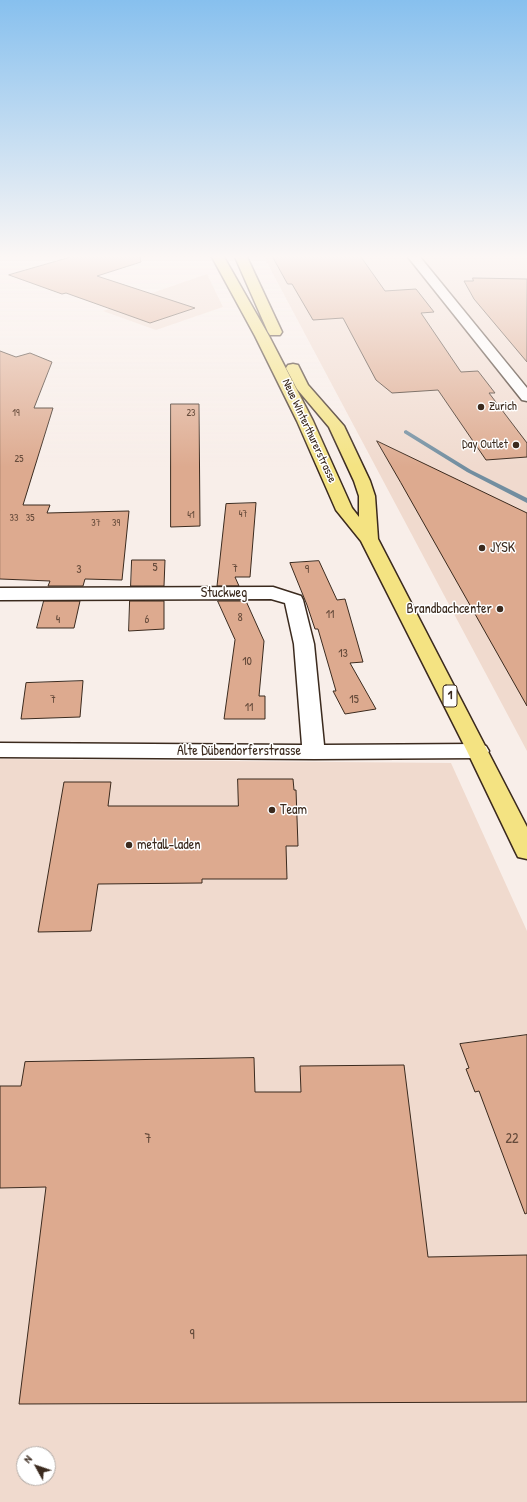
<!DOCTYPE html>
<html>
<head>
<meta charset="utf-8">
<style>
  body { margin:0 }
  #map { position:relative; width:527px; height:1502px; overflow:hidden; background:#f8eee9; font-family:"Patrick Hand",sans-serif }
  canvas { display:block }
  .north { position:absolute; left:16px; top:1446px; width:40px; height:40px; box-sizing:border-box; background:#fff; border:1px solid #b1aaa5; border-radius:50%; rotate:310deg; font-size:11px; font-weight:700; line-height:16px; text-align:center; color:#3b2a1e }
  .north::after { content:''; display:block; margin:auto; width:14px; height:18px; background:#3b2a1e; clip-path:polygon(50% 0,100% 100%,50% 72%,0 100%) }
</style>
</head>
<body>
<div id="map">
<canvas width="527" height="1502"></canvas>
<div class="north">N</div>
</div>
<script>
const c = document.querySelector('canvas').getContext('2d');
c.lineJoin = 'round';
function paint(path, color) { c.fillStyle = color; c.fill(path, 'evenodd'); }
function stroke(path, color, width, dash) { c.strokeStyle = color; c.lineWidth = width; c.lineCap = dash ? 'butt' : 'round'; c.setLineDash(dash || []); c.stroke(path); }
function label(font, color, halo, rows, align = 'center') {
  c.font = font + ' "Patrick Hand",sans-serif'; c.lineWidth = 3; c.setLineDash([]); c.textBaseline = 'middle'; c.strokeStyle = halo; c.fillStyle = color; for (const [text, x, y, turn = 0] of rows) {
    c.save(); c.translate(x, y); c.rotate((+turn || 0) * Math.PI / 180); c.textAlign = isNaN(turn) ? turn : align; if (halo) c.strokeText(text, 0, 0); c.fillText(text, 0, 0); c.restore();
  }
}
const built = new Path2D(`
  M264,257H527V751Z
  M207,274L223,307L156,330L103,311L148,296L146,295Z
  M0,759L451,763L527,931V1502H0ZM24,1454H48V1478H24Z`);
const stream = new Path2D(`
  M406,430L471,470L527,498V503L467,472L404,433V431Z`);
const building = new Path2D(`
  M71,257H140L141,262L97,276L195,308L150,323L66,293L62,294L9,275Z
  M273,257H361L385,291L416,289L434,312L421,313L461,372L478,371L495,393H489L527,443V457L486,460L438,390L392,393L376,380L343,318L313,320L292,284H288Z
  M473,278L527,279V362L474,299L464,281H473Z
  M0,351L16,357L30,353L52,362L34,408H53L23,505H50L47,513L129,511L122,580L85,579L83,586H48L50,581L0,579Z
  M171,404H199L200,526L171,527Z
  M377,441L527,513V706L401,483Z
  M256,503L250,577H235L239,586H217L226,504Z
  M132,560H165L164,586H131Z
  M319,561L337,600L345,599L363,662L350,663L376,709L345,714L333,691H336L318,629H315L307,605L290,563Z
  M44,601H80L74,628H37Z
  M130,601H164V629L129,631Z
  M218,601H246L264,641L259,696H265V719H224L235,640Z
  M83,681L80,717L21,719L26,683Z
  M238,779H293L294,790H296L298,846H286L287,879H202V883L98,884L91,931L38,932L64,782H111L108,806H238Z
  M527,1035V1213L525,1214L479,1091L475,1092L466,1069L469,1068L460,1044Z
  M254,1058L255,1092H301L300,1066L404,1065L428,1257L527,1255V1402L19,1404L46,1187L0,1188V1086H21L25,1062Z`);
const street = new Path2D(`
  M408,257H420L527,388V401L522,400Z
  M273,587L301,596L303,600L314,644L324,745L478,744L486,746L489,751L486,756L478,758L314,759L0,757V743L302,745L294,644L285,603L271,599L0,600V588Z`);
const primary = new Path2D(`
  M212,257H224L269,336L313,421L352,508L359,517V496L354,481L329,427L297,389L286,368L288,365L293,364L298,365L308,385L344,426L370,481L375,496L378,539L527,827V859L518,857L515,851L467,751L361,541L336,510L297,421L255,336Z
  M235,257H247L282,332L280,335H270L268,332Z`);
const markers = [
  [481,407,4,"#3b2a1e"],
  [516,445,4,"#3b2a1e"],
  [482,548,4,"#3b2a1e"],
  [500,609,4,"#3b2a1e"],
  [272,810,4,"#3b2a1e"],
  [129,845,4,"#3b2a1e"]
];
const farNumbernames = [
  ["19",16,413],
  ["23",191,413],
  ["25",19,459],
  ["47",243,514],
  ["41",191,515],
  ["33",14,518],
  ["35",30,518],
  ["37",96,523],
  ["39",116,523]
];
const farPoinames = [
  ["Zurich",489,407],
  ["Day Outlet",508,445,"right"]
];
const farStreetnames = [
  ["Neue Winterthurerstrasse",309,431,65]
];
const numberNames = [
  ["5",155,568],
  ["7",235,569],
  ["3",79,570],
  ["9",307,570],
  ["11",330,615],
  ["8",240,618],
  ["4",58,620],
  ["6",147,620],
  ["13",343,654],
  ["10",247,662],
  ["7",53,700],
  ["15",354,700],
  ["11",249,708]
];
const shields = [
  [450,696,14]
];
const shieldNames = [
  ["1",450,696]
];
const poiNames = [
  ["JYSK",490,548],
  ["Brandbachcenter",492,609,"right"],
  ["Team",280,810],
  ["metall-laden",137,845]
];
const streetNames = [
  ["Stuckweg",224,593],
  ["Alte Dübendorferstrasse",239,751]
];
const nearNumbernames = [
  ["7",148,1139],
  ["22",512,1139],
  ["9",192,1335]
];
paint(built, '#f0dace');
paint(stream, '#728ea0');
paint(building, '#ddaa8f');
stroke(building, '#3b2a1e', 1);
stroke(street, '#3b2a1e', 3);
stroke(primary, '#3b2a1e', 3);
paint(street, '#fff');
paint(primary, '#f4e382');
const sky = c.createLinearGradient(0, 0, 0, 467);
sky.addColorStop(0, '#87c0ee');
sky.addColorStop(0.55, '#fcf7f5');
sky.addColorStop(1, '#fcf7f500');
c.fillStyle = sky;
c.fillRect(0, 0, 527, 467);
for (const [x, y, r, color] of markers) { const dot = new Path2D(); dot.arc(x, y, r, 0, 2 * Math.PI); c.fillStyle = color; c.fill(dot); stroke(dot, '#fff', 1.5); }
label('10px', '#644a3a', null, farNumbernames);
label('12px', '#3b2a1e', '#fff', farPoinames, 'left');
label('12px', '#3b2a1e', '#fff', farStreetnames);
label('12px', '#644a3a', null, numberNames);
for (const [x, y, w] of shields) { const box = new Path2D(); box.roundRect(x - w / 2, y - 11, w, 22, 3); c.fillStyle = '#fff'; c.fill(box); stroke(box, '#3b2a1e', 1); }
label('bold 13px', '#3b2a1e', null, shieldNames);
label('14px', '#3b2a1e', '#fff', poiNames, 'left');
label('14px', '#3b2a1e', '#fff', streetNames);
label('14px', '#644a3a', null, nearNumbernames);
</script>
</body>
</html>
